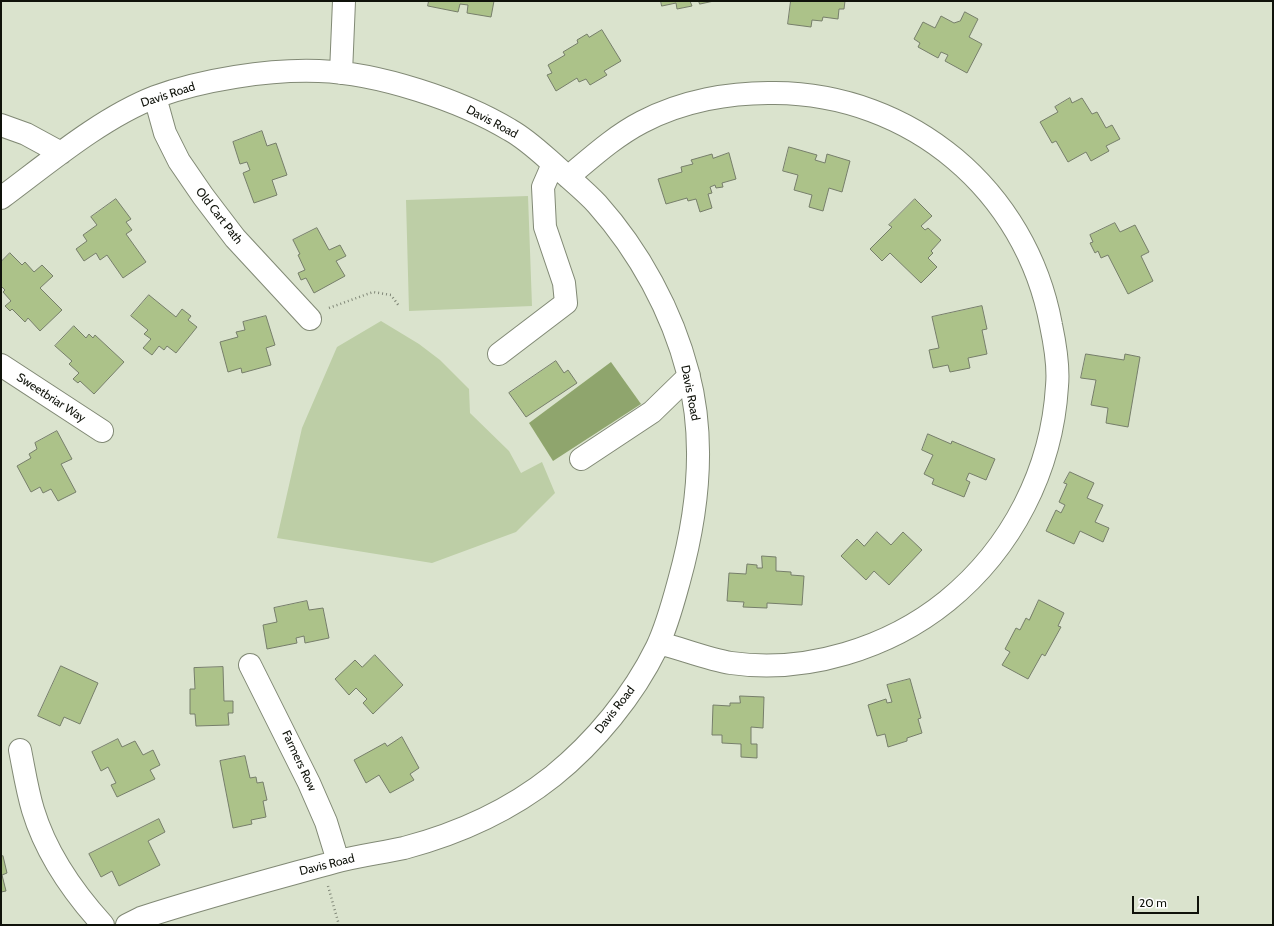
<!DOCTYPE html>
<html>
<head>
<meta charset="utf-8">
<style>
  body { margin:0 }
  #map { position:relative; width:1274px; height:926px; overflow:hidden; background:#dae3cd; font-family:Cabin,sans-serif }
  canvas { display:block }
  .frame { position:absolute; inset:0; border:2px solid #0f120a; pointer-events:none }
  .scale { position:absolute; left:1132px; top:896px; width:67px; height:18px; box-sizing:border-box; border:2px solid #0f120a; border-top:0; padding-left:5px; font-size:12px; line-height:14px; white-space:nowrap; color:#0f120a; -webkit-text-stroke:3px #fff; paint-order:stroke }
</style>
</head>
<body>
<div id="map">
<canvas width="1274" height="926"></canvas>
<div class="frame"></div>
<div class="scale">20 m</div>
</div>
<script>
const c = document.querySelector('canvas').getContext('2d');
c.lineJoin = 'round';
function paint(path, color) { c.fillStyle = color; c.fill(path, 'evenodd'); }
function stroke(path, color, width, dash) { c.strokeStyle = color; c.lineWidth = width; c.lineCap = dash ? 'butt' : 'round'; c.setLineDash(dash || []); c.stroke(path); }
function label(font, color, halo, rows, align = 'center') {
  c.font = font + ' Cabin,sans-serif'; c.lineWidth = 3; c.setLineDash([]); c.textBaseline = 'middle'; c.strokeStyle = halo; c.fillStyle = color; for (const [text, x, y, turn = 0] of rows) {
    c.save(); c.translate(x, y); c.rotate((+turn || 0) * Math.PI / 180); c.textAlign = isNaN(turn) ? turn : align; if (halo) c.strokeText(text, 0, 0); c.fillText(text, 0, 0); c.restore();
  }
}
const green = new Path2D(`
  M528,196L532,306L409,311L406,200Z
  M381,321L419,344L440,360L469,389L470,413L509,451L521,473L542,462L555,493L516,532L432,563L277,538L302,428L337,347Z`);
const water = new Path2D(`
  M611,362L641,404L553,461L529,423Z`);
const building = new Path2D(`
  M429,1H494L491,17L467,13L468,5L460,4L458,12L428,6Z
  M661,1H690L692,6L677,9L676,3L662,6Z
  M699,1H714L700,4Z
  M791,1H845L844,9H839L838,19L823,17L822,21L812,20L811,27L788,24Z
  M965,12L978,19L969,37L982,44L967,73L945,61L948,55L941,52L938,58L918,47L920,43L914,39L923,22L935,28L941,16L954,23L960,21Z
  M602,30L621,61L604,71L607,75L590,85L586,79L579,82L577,78L556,91L547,75L552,73L548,65L565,55L563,52L578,43L577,40L587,34L589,37Z
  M1070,98L1072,103L1082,98L1092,114L1097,112L1106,128L1112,125L1120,139L1106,146L1109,151L1091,161L1086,152L1068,162L1056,141L1052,143L1040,122L1058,112L1055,107Z
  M262,131L267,146L276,143L287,175L272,180L277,195L254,203L243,173L250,170L247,162L240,164L233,142Z
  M789,147L817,155L815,160L825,163L827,154L850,161L842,192L829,188L823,211L809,207L812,195L794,190L798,175L783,171Z
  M729,153L736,179L722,183L723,187L716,188L715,185L710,187L712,193L708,194L712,208L700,212L696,199L688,201L687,198L666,204L658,179L682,172L681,167L693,164L691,160L712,154L713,158Z
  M116,199L131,219L126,222L132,230L126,234L146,262L123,278L107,255L100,260L96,253L84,261L76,249L87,241L83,235L97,225L91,217Z
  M915,199L932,216L921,226L925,230L928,228L941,240L931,251L933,253L928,258L937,267L921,283L890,253L882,261L870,249L892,227L889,225Z
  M1115,223L1120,232L1135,225L1149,252L1141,256L1153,281L1128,294L1108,255L1101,258L1098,251L1095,253L1090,243L1093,242L1090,235Z
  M317,228L329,250L340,245L346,256L336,261L345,276L314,293L306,278L301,280L298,273L305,270L298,255L300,254L293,240Z
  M10,253L22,265L25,262L34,272L42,265L53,276L40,288L62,310L40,331L28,318L25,322L12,309L10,311L5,306L11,301L3,292L5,290L1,286V262Z
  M149,295L176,317L182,309L191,316L188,320L197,327L176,353L167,346L164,350L159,346L152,355L143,348L151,339L144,334L148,330L131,316Z
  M982,306L987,329L982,330L987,354L968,358L970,368L950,372L948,365L933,368L929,350L939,348L932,317Z
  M266,316L275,345L266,348L271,365L242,373L241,368L228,372L220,342L238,337L236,332L245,330L243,322Z
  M74,326L86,338L89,334L93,338L95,335L124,362L94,394L80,381L78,383L73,379L79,373L69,364L72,361L55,346Z
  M1086,354L1124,360L1125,354L1140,357L1128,427L1106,423L1108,408L1091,405L1096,380L1081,378Z
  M556,361L564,373L568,370L577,383L526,417L509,393Z
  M57,431L72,459L61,464L76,492L58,501L51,489L43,493L40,487L31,492L17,466L31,458L29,454L37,449L35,443Z
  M928,434L951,444L952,441L995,459L986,480L969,473L966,480L970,482L964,497L932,484L934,479L924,474L933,455L922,450Z
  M1070,472L1094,483L1087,498L1103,505L1095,522L1109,528L1103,542L1080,531L1074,544L1046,531L1056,510L1061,513L1065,505L1059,502L1067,484L1064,483Z
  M877,532L891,545L903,532L922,550L889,585L874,571L866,580L841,556L857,539L864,546Z
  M762,556L776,557V571L791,572V575L804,576L802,605L767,603V608L743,607L744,602L727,601L729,573L746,574L747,564L757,565V568H762Z
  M1039,600L1064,613L1058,626L1061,627L1045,656L1042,654L1028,679L1002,665L1010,652L1005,649L1016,628L1020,630L1026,618L1029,620Z
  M307,601L309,610L323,608L329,638L305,643L304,636L296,638L297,643L267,649L263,625L277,622L274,608Z
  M375,655L403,685L373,714L363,703L367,699L356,688L349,695L335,679L355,660L362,667Z
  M61,666L98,683L80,724L64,717L60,726L38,716Z
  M223,667L224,701H233V713H228L229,725L196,726L195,714H190V689H195L194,668Z
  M910,679L921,718L918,719L922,733L907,738V741L888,747L885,734L877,736L868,705L886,699L887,703L892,702L887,685Z
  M740,696L764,697L763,728L751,727V744H757V758L741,757V744L722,743V735H712L713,705L730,706V703H740Z
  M402,737L419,768L410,774L414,780L390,793L379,775L366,783L354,760L385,743L387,746Z
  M118,739L122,747L135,741L143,755L153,750L160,765L150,770L155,779L117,797L111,785L116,783L108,767L101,771L92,752Z
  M245,756L250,778L256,777L257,783L263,782L267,800L263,801L266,817L251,820L252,824L233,828L220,761Z
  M159,819L165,832L148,841L160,865L119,886L112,871L101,877L89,854Z
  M3,856L7,873L2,875L6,891L1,892V857Z`);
const path = new Path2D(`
  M329,308L373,292L391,295L399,306
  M328,886L339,925`);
const minor = new Path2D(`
  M341,73L344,1
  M155,97L165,133L179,161L203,196L235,238L310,319
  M1,125L26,134L61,153
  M568,177C592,157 615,136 642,122C682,101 730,92 775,93C911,94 1026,190 1051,325C1055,344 1059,366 1057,386C1052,470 1012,548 947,601C889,648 806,674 731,663C707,659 683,649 659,643
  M1,198C47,164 101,118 155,97C201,80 269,69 319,71C378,73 460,100 510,130C528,140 543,155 558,168C571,180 585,191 597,204C639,251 672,311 688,373C706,441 698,513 679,581C673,603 667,626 657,647C633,696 595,742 553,776C509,811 457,834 404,848C381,853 357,856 335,862C270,880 205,897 141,918L127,925
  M499,354L566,303L564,283L545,227L543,187L553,164
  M1,365L102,431
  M581,459L652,412L689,376
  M250,665L309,783L326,822L338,861
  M20,750C24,770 27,790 33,810C46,853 73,892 103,925`);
const streetNames = [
  ["Davis Road",168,95,-18],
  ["Davis Road",492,122,28],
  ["Old Cart Path",219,216,52],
  ["Davis Road",690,393,79],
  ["Sweetbriar Way",51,398,33],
  ["Davis Road",615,710,-52],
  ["Farmers Row",299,761,65],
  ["Davis Road",327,865,-14]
];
paint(green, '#bdcea6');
paint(water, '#8fa56d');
paint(building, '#acc289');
stroke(building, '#767e6a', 1);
stroke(minor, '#818975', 24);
stroke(path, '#818878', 2.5, [1, 3]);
stroke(minor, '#fff', 22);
label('12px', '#0f120a', '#fff', streetNames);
</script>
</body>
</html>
